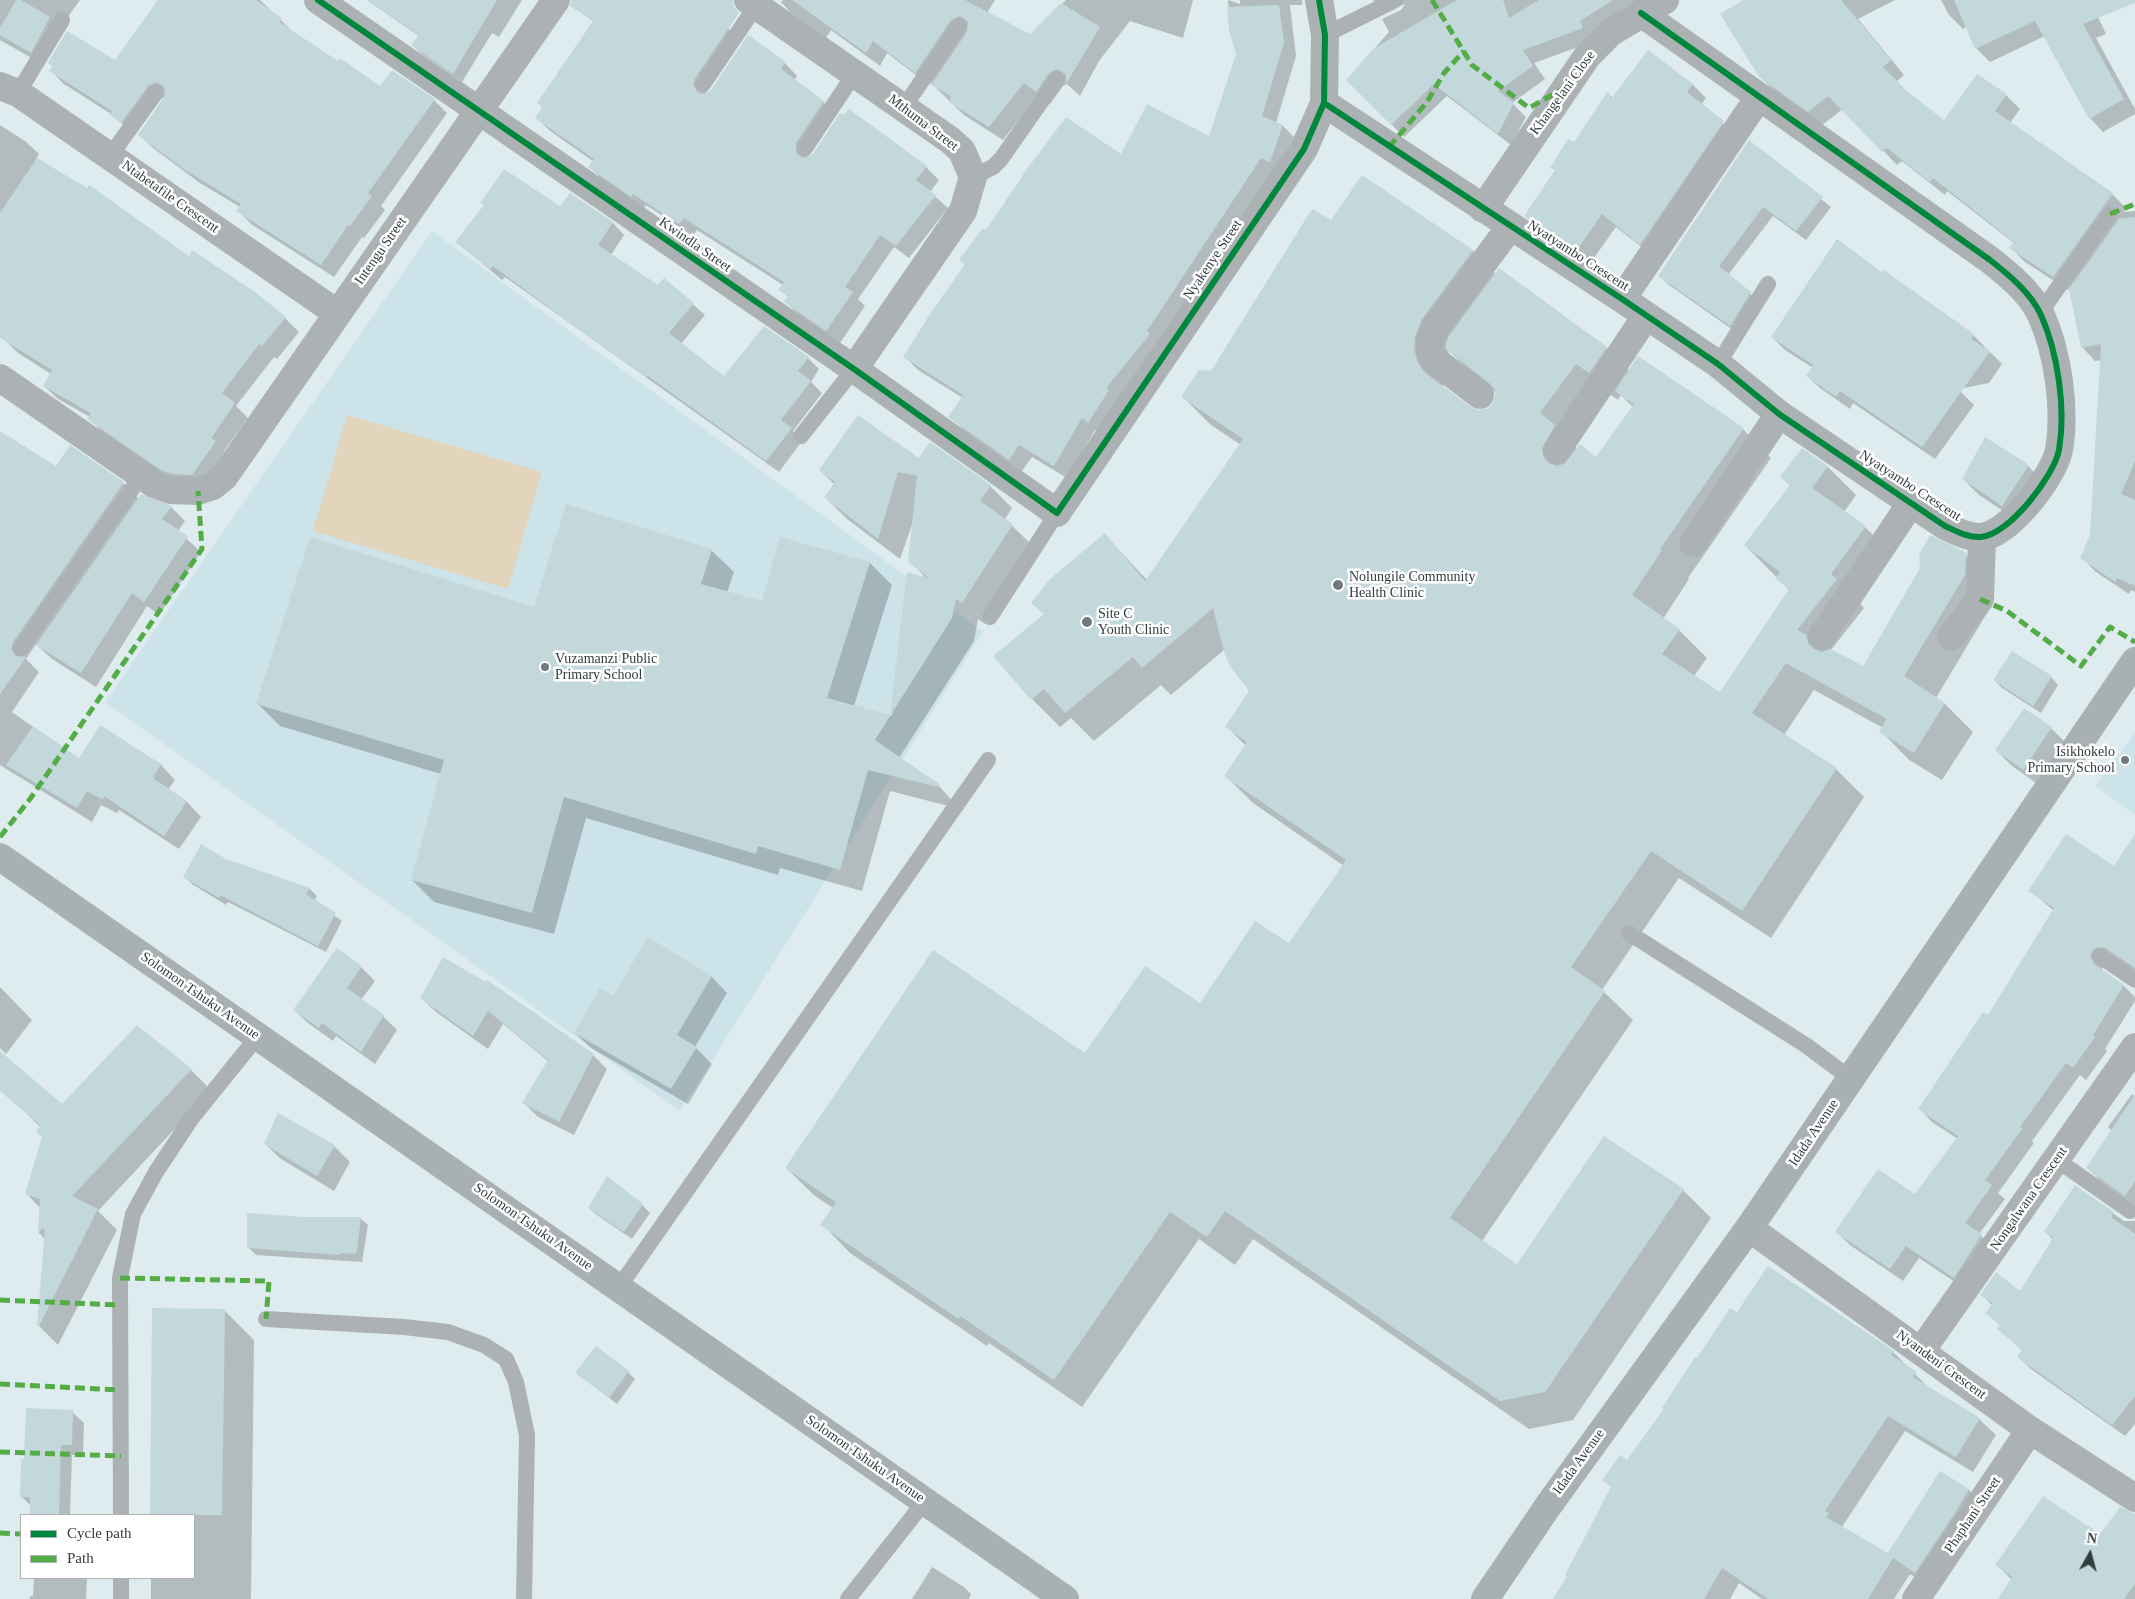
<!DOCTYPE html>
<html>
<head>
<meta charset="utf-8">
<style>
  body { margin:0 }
  #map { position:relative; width:2135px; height:1599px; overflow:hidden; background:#dfecef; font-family:Georgia,serif }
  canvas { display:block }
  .legend { position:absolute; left:20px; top:1514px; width:175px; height:65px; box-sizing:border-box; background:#fff; border:1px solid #adb1b2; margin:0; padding:6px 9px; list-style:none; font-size:15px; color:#333c3e }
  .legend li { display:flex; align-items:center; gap:10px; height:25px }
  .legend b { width:25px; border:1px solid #adb1b2 }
  .north { position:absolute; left:2065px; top:1529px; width:50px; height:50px; -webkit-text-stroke:4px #fff; paint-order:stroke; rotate:7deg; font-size:14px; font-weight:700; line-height:20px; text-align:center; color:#333c3e }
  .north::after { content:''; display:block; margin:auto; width:18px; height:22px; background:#333c3e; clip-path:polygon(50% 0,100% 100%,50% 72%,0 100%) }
</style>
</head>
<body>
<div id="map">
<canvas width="2135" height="1599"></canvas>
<ul class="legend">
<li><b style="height:6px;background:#00873e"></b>Cycle path</li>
<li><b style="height:6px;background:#54ac46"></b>Path</li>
</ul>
<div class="north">N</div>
</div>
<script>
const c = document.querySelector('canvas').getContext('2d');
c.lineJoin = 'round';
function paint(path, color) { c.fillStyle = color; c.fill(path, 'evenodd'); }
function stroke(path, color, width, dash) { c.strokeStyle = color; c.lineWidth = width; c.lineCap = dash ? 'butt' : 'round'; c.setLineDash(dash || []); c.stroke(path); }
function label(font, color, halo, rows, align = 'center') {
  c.font = font + ' Georgia,serif'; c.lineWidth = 5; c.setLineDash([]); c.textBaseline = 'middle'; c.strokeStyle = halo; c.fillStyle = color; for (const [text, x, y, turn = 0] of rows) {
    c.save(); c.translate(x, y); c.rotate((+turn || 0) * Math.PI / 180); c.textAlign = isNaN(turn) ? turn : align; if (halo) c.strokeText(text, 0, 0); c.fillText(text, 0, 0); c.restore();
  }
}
const built = new Path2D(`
  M432,231L983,632L680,1111L105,702Z
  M2135,733V815L2095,786Z`);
const green = new Path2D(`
  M347,415L542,472L508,589L313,531Z`);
const shadow = new Path2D(`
  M0,0H80L60,28L44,65L0,40Z
  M160,0H260L294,33L338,63L380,88L434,100L447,113L381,206L385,210L364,238L362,237L334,277L251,224L238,210L240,207L200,183L153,148L139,134L167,96L161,99L135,135L111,114L64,84L51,71L53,67L49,63L116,62Z
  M367,0H522L499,37L492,33L462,82L422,54L413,45L419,36Z
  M599,0H691L728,28L741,41L705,94L785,63L797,76L794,81L823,102L836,115L807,158L926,167L939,180L930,192L948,208L909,258L894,247L858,299L865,306L840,343L798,314L786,302L789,298L780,289L783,285L697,230L693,236L646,205L644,208L603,180L590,167L594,162L549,130L537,118L594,22L587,16Z
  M783,0H995L987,13L1030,35L1066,0H1193L1183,38L1130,21L1099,61L1080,96L1067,84L1063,86L1050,104L1038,95L1003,140L964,115L931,83L929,85L887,53L880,66L831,30L826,38L794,16L781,2Z
  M1228,0L1240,4V0H1302V5H1290L1296,56L1276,123L1283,126L1296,139L1102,434L1095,430L1067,478L1032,457L1022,471L963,429L950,416L963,398L918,370L905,357L986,232L1121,156L1209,138L1238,54L1230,29Z
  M1373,0H1650L1595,41L1534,63L1545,79L1512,103L1526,117L1511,145L1447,96L1404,137L1347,80L1389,32L1382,19L1401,10L1405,4L1385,12Z
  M1746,0H1895L1858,19L1904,75L1896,82L1908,94L1944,121L2006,95L2020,109L2010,123L2112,194L2126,208L2123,212L2135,211V356L2095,361L2082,347L2070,287L2068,290L2025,262L2011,248L2014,243L1947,191L1945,195L1902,161L1897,165L1843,109L1822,125L1774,91L1760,76Z
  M1941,0H2090L2106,34L2096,38L2135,109V114L2103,132L2090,118L2045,36L1990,62L1976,48L1967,27L1963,29L1949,15Z
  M1648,52L1693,85L1706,98L1701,105L1737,135L1654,257L1616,227L1591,262L1539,229L1526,216L1556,171L1552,168L1575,144L1608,93L1613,98Z
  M0,125L25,141L39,154L36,159L285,318L299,332L277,359L274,357L236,406L248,418L224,451L229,456L206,489L177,484L102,433L90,417L58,399L44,386L51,374L18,353L4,339L0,330Z
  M1749,142L1831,207L1806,240L1773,216L1728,275L1760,302L1740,335L1669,285L1659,276Z
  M1363,177L1473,251L1496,274L1606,348L1630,371L1743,429L1771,458L1688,578L1689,579L1663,619L1679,630L1707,658L1694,676L1721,694L1790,591L1745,545L1790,486L1782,477L1802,450L1828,467L1856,495L1844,512L1865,527L1893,555L1859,603L1864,608L1831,650L1863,668L1965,554L1994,582L1993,603L1936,698L1945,704L1973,732L1942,780L1909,760L1881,731L1883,728L1814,690L1784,735L1836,769L1864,797L1771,938L1679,878L1602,990L1633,1020L1482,1241L1517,1265L1683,1190L1711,1218L1573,1420L1529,1429L1253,1239L1235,1265L1199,1239L1082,1407L989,1343L987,1346L850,1253L822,1224L833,1208L815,1196L786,1168L1086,1055L1200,1005L1290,945L1344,866L1253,803L1225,775L1246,746L1226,726L1251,691L1224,650L1171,695L1161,685L1094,741L1071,718L1060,727L1032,699L1045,615L1033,603L1105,535L1147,580L1241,445L1211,425L1182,396L1212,372L1332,222ZM1449,351L1476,377L1496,393L1493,406L1487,410L1478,412L1470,409L1444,389L1442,377ZM1605,391L1618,400L1621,395L1633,407L1596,458L1577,449L1569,440Z
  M571,194L613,223L624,235L611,255L658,286L664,279L705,315L681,344L724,378L808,358L819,369L811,382L822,393L793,431L802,441L779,472L505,277L502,280L457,242L561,208Z
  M1884,272L1973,335L2002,364L1989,383L1949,391L1961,392L1974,405L1935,459L1853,403L1850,409L1820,388L1807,376L1813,368L1785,350L1772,337Z
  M2135,401V592L2131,590L2129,594L2096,572L2082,558L2092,535Z
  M0,433L56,468L70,447L123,483L139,499L171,507L185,521L178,531L201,552L159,615L147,606L96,687L52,659L36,644L26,659L39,672L12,712L80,760L101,727L161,765L175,780L168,790L187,802L201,817L179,849L119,810L117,813L101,805L92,822L0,765Z
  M931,444L990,486L1012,508L1005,519L1034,547L985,624L978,619L974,641L899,758L938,785L960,809L890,791L862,891L780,868L778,875L586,818L554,934L434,902L412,880L441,774L280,726L257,703L711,550L734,572L727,593L763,603L870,563L892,585L854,706L892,716L908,573L926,578L909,561L914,519L900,559L847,519L825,497L835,485L820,470L920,460Z
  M2028,466L2044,482L2018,521L1979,495L1963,479Z
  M2051,677L2058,685L2041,713L2002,688L1994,680Z
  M2025,710L2051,728L2067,744L2039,785L2012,766L1996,750Z
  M2135,859V971L2104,964L2102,970L2124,986L2135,997V1001L2105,1049L2107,1051L2086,1080L2080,1075L2032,1141L2034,1143L1998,1193L2005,1199L1979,1234L1994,1248L1967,1290L1919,1258L1903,1281L1850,1245L1837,1232L1916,1195L1958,1139L1932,1122L1920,1109L1988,1017L2054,911L2030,890L2115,867Z
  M226,860L310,889L317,896L314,901L342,921L326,952L228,902L226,905L192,884L185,877Z
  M648,939L712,977L727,993L695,1047L712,1064L688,1104L591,1048L575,1033L613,998Z
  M337,950L361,967L375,981L361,1000L383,1016L397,1030L375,1064L336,1036L333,1041L308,1023L294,1010Z
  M444,959L593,1055L607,1069L574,1135L538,1117L524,1103L548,1061L503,1024L488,1049L436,1012L421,998Z
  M0,987L32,1020L6,1054L0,1048Z
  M191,1070L211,1090L98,1211L117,1230L58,1345L38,1325L46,1240L39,1233L40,1208L27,1194L43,1137L41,1128L14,1101L62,1105Z
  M2132,1094L2135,1097V1205L2100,1180L2088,1168L2112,1131L2108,1127Z
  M265,1144L334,1146L350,1162L334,1191L281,1159Z
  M2076,1187L2124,1221H2135V1424L2125,1436L2031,1369L2019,1357L2023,1351L1999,1329L2001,1326L1987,1313L1993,1306L1981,1294L2020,1293L2053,1240L2046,1232Z
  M642,1205L650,1213L632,1239L597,1215L589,1208Z
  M303,1218H360L368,1225L362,1262L256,1255L248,1247Z
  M154,1309L224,1310L254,1340L251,1599H151V1578H194V1515H151Z
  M1737,1314L1893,1352L1931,1390L1979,1419L1996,1435L1973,1472L1905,1431L1842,1527L1889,1555L1969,1490L1985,1506L1931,1588L1910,1574L1894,1599H1762L1739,1583L1730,1599H1554L1568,1576L1612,1488L1604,1480L1628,1462L1697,1360Z
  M628,1372L635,1379L617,1404L577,1373Z
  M72,1412L84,1423L83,1456L72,1455L70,1515H31V1506L21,1496L25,1460Z
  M2135,1525V1599H1999L2012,1580L1997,1565Z
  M932,1567L964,1587L971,1594L969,1599H912Z
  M34,1578H87L86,1599H30V1596H33Z`);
const building = new Path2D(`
  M16,0H21L50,17L31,53L0,35V28Z
  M158,0H256L282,18L279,22L338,61L340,58L380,86L392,70L435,99L368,193L372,196L350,226L348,225L321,265L236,211L241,204L185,170L138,135L164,97L165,88L161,84L156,82L148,86L121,123L110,115L112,111L49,71L53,66L48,63L67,31L115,60Z
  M367,0H497L453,74L411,45L419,35Z
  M571,0H733L734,7L739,13L695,78L693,84L697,92L703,94L711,90L748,35L786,62L781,69L824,101L796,143V152L799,156L805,158L813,154L840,113L844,115L849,109L927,166L916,180L936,195L896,246L880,235L845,287L853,292L826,331L784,302L788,296L778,290L784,282L684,218L679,224L633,194L631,197L588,167L594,159L535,118L542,107L537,103L593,21L570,6Z
  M792,0H965L1030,34L1061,3L1100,27L1066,84V74L1057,69L1049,73L1036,92L1024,83L989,127L949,102L951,96L931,85L967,32L968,22L964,18L959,16L951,20L915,73L873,41L866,53Z
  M1457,0H1503L1509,18L1539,0H1613L1580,21L1583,28L1523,50L1533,66L1498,91L1514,103L1498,134L1434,84L1391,125L1346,80L1373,49Z
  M1743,0H1841L1891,60L1883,67L1908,92L1944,120L1977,74L2007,94L1995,111L2113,193L2053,277L2009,248L2014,242L1933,178L1930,182L1887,148L1882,152L1828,96L1808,112L1759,77L1720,14Z
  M1954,0H2135V3L2083,24L2124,99L2089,119L2035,21L1975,49Z
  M1279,5L1284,43L1262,116L1283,125L1270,162L1261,158L1147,331L1150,334L1106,388L1109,390L1088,423L1082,418L1054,466L1019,445L1009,460L948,417L963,395L903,357L932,311L965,264L959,260L983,228L986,230L1027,169L1066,117L1121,154L1147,104L1209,136L1236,54L1229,30L1227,7Z
  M1648,50L1693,84L1687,92L1724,121L1640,245L1602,214L1577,250L1524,216L1555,170L1550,168L1568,139L1574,142L1608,91L1611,99Z
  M1749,140L1823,197L1796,231L1763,207L1719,266L1751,292L1730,326L1658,276Z
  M37,158L87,188L89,185L189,256L192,250L255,292L286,317L262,346L259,344L222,393L235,403L211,438L216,441L192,475L173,474L161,470L87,419L91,413L43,386L52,370L0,338V213Z
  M504,169L560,206L570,193L613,222L598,245L658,285L664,278L694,303L669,333L724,376L764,326L809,357L798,371L811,381L781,420L792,428L766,461L648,376L646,377L570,323L493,266L490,269L455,242L484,205L480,203Z
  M1362,175L1473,250L1422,319L1415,336L1414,348L1417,361L1424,372L1471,407L1479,410L1486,409L1492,405L1495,397V389L1489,383L1446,349V344L1449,336L1499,268L1607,347L1589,373L1576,364L1540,413L1555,425L1542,449L1543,456L1548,463L1557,466L1564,464L1580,444L1596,457L1634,404L1615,391L1638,356L1744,428L1660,549L1662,550L1632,595L1680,629L1662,654L1720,692L1789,589L1775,578L1780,572L1744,545L1790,485L1780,477L1802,448L1828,466L1812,488L1866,526L1831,574L1837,579L1797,630L1806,635L1808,643L1814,649L1821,652L1831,649L1863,666L1920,568L1919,555L1930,535L1961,550L1966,553L1965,575L1904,676L1945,703L1914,753L1879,732L1887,719L1786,663L1752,713L1837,768L1742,911L1651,851L1571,967L1605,991L1450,1218L1517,1264L1604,1136L1684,1189L1545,1392L1500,1401L1225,1211L1207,1237L1170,1212L1054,1380L960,1316L959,1319L820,1225L836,1202L785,1168L933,950L1085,1053L1145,966L1200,1003L1255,921L1289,943L1346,860L1224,776L1247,742L1225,727L1249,691L1230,666L1224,652L1213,608L1142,668L1133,657L1065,713L1044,689L1031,700L993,656L1044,614L1031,603L1050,579L1105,533L1145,581L1243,439L1181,397L1199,370L1211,371L1312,209L1331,220Z
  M2135,217V461L2121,494L2135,500V586L2117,578L2115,582L2080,558L2090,535L2101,344L2081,348L2069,289L2119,219Z
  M1837,239L1882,272L1884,270L1974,334L1971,339L1990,351L1922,447L1840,391L1836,397L1806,376L1813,365L1771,337Z
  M858,415L919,458L930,442L991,485L980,501L1013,524L962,603L956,599L952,618L875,740L939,784L938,787L868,770L840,870L758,846L756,854L564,797L532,913L411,880L444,760L256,704L310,537L534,607L566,504L712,549L701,584L762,601L780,537L870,562L827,698L890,715L907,572L929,578L908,562L917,476L898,472L878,539L824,497L835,482L819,470Z
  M0,431L56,466L70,445L124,482L13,642L11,648L15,656L26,657L0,694Z
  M1985,437L2029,465L2002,506L1962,479Z
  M141,494L172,506L162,519L188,536L144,602L132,593L81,673L36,645Z
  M2012,651L2052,676L2033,706L1993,680Z
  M2024,708L2052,727L2023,770L1995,750Z
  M100,725L161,764L153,778L187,801L164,836L104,796L103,800L87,791L77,808L6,765L33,726L79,758Z
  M2066,834L2114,866L2135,834V968L2105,948L2096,947L2092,951L2090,956L2094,964L2124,985L2093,1035L2095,1037L2073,1068L2066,1063L2020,1127L2022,1129L1985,1180L1992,1185L1965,1223L1982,1234L1954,1278L1906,1246L1890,1269L1835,1232L1878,1169L1915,1194L1958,1136L1918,1109L1983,1012L1988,1015L2054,908L2028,891Z
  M201,844L226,859L310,888L306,894L336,913L318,946L220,895L219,898L183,877Z
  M648,937L712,976L677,1035L697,1047L671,1089L574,1033L600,988L613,996Z
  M337,948L362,966L347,988L384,1015L361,1052L322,1023L319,1028L293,1010Z
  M443,957L486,982L487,980L594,1054L559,1122L522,1103L548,1060L488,1011L473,1036L420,998Z
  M137,1025L192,1069L72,1196L98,1209L39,1326L37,1325L45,1229H42L38,1233L40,1199L25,1194L42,1137L36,1132L41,1126L0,1091V1051L62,1104Z
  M2135,1094V1181L2125,1196L2086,1168Z
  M278,1113L335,1145L317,1176L264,1144Z
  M607,1176L643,1204L624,1232L588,1208Z
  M2075,1185L2114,1212L2111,1217L2135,1234V1396L2112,1425L2017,1357L2022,1350L1997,1329L2000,1325L1985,1313L1993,1303L1980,1295L1996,1272L2020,1291L2053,1238L2044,1232Z
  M247,1213L303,1217H361L357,1250L355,1254L340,1253V1255L247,1248Z
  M1768,1266L1894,1351L1891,1355L1917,1372L1913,1377L1980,1418L1956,1457L1888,1416L1825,1511L1829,1513L1826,1517L1888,1553L1940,1471L1969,1489L1957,1510L1915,1573L1893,1558L1868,1599H1768L1722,1568L1704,1599H1553L1567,1576L1565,1575L1611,1487L1602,1480L1620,1455L1627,1460L1664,1409L1662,1408L1695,1357L1697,1358L1730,1308L1737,1312Z
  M152,1308L225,1309L222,1515H150Z
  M596,1346L629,1371L609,1398L575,1373Z
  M26,1408L73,1410L72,1445H61L59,1515H30V1497H20L21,1459H24Z
  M2043,1496L2100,1534L2120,1507L2135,1514V1584L2124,1599H1998L2012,1577L1995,1565Z`);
const lane = new Path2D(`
  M1325,35L1395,0
  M703,84L756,6
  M18,93L62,20
  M904,107L959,26
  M805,148L855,73
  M110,156L156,92
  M973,177L993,167L1001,159L1057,79
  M2040,313L2110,214
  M1718,364L1768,284
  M801,436L854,369
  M990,617L1057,513
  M21,648L141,476
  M1629,933L1807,1046L1851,1079
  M2100,956L2135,980
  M2057,1160L2130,1211
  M619,1287L988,760
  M266,1319L404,1327L448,1332L484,1345L506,1359L516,1382L527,1435L524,1599
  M121,1515L120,1278L133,1214L156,1172L191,1119L258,1036
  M121,1599V1578
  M848,1599L925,1501`);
const street = new Path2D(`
  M318,0L854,369L1057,513L1304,149L1324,103L1325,35L1319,0
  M748,0L950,140L962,151L973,177L963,211L854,369
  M0,86L18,93L337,313
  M1324,103L1622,299L1718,364L1779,414L1945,526C1956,531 1968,538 1981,537C2009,535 2054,476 2059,450C2066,409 2058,353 2041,315C2031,293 2009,275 1990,260L1641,13
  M1483,209L1588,55L1610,33L1665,0
  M1622,299L1759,97
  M0,378L154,484L170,490L198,491L213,486L224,477L556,0
  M1480,395L1434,360C1426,349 1430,340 1435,328L1510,227
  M1557,450L1646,316
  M1693,543L1779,414
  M1822,636L1911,503
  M1951,637L1980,599L1982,538
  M1749,1228L2030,1430L2135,1498
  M1921,1351L2135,1047
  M1916,1599L2030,1430`);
const secondary = new Path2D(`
  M0,857L1065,1599
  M1485,1599L1548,1506L1749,1228L2135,661`);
const quiet = new Path2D(`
  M1432,0L1472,65L1529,108L1566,87
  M1389,147L1427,102L1444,73L1464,51
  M2110,214L2135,204
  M1980,599L2007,611L2081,666L2110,627L2135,642
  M0,837L30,799L202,549L198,491
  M120,1278L269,1281L266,1319
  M0,1300L119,1305
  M0,1384L119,1390
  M0,1452L121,1456
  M0,1533L21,1534`);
const cycleway = new Path2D(`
  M318,0L854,369L1057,513L1304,149L1324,103L1325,35L1319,0
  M1324,103L1622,299L1718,364L1779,414L1945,526C1956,531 1968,538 1981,537C2009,535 2054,476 2059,450C2066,409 2058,353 2041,315C2031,293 2009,275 1990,260L1641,13`);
const markers = [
  [1338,585,6,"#6f7a7c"],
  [1087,622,6,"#6f7a7c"],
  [545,667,5,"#6f7a7c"],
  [2125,760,5,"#6f7a7c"]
];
const streetNames = [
  ["Khangelani Close",1563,93,-54],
  ["Mthuma Street",923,123,37],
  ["Ntabetafile Crescent",170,197,35],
  ["Kwindla Street",695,245,35],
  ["Intengu Street",381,251,-55],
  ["Nyatyambo Crescent",1578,256,33],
  ["Nyakenye Street",1213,260,-56],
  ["Nyatyambo Crescent",1910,486,33],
  ["Solomon Tshuku Avenue",200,996,35],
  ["Idada Avenue",1814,1133,-56],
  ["Nongalwana Crescent",2029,1199,-55],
  ["Solomon Tshuku Avenue",533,1227,35],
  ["Nyandeni Crescent",1941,1365,36],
  ["Solomon Tshuku Avenue",865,1459,35],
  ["Idada Avenue",1579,1462,-54],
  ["Phaphani Street",1973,1515,-56]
];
const poiNames = [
  ["Nolungile Community",1349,577],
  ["Health Clinic",1349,593],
  ["Site C",1098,614],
  ["Youth Clinic",1098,630],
  ["Vuzamanzi Public",555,659],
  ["Primary School",555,675],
  ["Isikhokelo",2115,752,"right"],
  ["Primary School",2115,768,"right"]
];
paint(built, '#cce3e9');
paint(green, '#e3d4bc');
paint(shadow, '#0003');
paint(building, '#c2d8db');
stroke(lane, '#acb1b3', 16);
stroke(street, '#acb1b3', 28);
stroke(secondary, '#a9b0b3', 28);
stroke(quiet, '#54ac46', 5, [10, 5]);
stroke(cycleway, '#00873e', 6);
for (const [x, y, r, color] of markers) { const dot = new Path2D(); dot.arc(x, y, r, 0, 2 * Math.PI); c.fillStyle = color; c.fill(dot); stroke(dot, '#fff', 2); }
label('14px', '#333c3e', '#fff', streetNames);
label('14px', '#333c3e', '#fff', poiNames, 'left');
</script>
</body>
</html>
